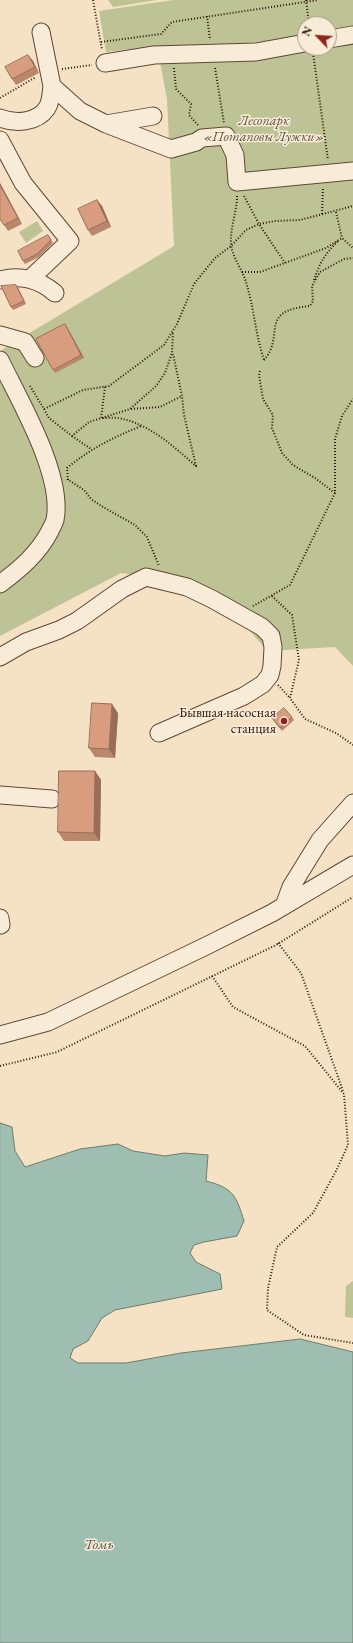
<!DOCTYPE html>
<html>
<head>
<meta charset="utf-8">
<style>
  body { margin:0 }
  #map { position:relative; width:353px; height:1643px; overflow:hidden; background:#f5e2c5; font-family:"EB Garamond",serif }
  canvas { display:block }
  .north { position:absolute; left:297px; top:16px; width:40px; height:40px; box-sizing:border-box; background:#f8ecd9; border:1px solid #a69684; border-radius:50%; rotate:295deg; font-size:11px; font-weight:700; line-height:16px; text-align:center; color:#2c1405 }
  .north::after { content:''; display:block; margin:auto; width:14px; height:18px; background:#8f2418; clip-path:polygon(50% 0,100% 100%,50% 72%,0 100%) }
</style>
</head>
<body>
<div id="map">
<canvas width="353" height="1643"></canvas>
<div class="north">N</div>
</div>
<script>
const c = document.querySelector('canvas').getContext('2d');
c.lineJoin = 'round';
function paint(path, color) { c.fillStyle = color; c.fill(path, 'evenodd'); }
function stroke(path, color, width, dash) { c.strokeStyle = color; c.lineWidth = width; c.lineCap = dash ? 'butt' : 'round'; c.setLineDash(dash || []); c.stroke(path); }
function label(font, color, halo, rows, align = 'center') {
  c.font = font + ' "EB Garamond",serif'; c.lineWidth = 3; c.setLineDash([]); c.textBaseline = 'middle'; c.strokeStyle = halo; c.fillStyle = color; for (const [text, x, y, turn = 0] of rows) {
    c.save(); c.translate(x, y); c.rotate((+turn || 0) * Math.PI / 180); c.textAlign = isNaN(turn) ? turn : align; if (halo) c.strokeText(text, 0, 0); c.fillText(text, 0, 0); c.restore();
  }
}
const green = new Path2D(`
  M108,0H157L113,7Z
  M173,0H353V666L335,647L267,651L225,601L179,581L121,573L0,636V360L3,349L174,246L167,99L157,46L106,52L99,11ZM305,24H329V48H305Z
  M37,221L43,231L26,243L19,232Z
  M353,1281V1318L345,1317L346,1286Z`);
const water = new Path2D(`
  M0,1123L12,1127L15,1151L25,1167L80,1149L118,1144L133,1151L165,1156L184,1153L208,1155L206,1181C233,1188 236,1195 244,1221L237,1236L204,1242L194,1245L190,1253L196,1262L220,1274L222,1289L115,1310L102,1318L88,1341L73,1349L70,1358L78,1363H126L181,1353L300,1339L353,1352V1643H0Z`);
const path = new Path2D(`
  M93,0L102,50
  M306,0L309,24
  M207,16L210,40
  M101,42L161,34L172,22L318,0
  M313,53L328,160
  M174,68L176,89L191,104L189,115L198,125
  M215,68L224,123
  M62,69L92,65
  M0,98L36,77
  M237,196C237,212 230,227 231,244C232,256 241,268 245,279C254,306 255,333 264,360
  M244,196L259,224L285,263
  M336,212L342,238
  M322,214L323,187
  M242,272H260L326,248L342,238L353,248
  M314,280C320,262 325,254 338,241
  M264,360C286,335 257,311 310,306L313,301L312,286L320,272L344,259L353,258
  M260,371L259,375L263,399L273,415L272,428L282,453L293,465L315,478L335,493
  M30,386L44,409L83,390L109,386L164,345L177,324L194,284L215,258L231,246L246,230L259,224L275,221L300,220L353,206
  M105,387L101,418C108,418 116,417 123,419C152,426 174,447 196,466L184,415L182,396
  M44,409L49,418L72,436L89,422L130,409L156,386L165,373L172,353L173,332
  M131,409L160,407L182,396L173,354
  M72,436L91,449
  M67,479L84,490L91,499L103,507L135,525L147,537L159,566
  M68,480L67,468C90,449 112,438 141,426
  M272,596L292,615L299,660L290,698L305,719L336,733L353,745
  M253,606L290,585L335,493V439L342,416L353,399
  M278,685L290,698
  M278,943L301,973L343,1091
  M212,976L233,1007L305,1046L344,1094L348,1145L336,1171L313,1213L277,1247L268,1288L267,1310L304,1335L353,1343
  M0,1066L57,1052L276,945L353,897`);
const minor = new Path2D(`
  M41,32L52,86
  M329,39L353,35
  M105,63L154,55L256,52L305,43
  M0,118C15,124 37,123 47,108C51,102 51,93 52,86L80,111L106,124L153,116
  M106,124L171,149L196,142L202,138L226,136L235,155L237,182L353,171
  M0,140L23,183L70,241L30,279
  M0,280C20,274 40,280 55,293
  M0,335L25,342L35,358
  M0,360C19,400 64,475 55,520C54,524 51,528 50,531C38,554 20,569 0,584
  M0,657L26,642L59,630L77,621L122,589L146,577L187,587L212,599L262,627L271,636L273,647L272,666L270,675L263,684L244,696L159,733
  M0,795L52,799
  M284,906L291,887L320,840L353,803
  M0,918L1,925
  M0,1035L48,1022L206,946L272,913L353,865`);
const wall = new Path2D(`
  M28,55L33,61L39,73L16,85L12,79Z
  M0,183L22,224L8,231L4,225Z
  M97,200L102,206L111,227L92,236L88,230Z
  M48,235L53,243L39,257L25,264L23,261Z
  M18,288L26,304L13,310L11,307Z
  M67,327L84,358L55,373L53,370Z
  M118,713L115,758L95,757L89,748Z
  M292,717L294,720L282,731L272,718Z
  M95,771L101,780L100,841H64L58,832Z`);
const shadedWall = new Path2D(`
  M28,55L33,61L39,73L35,67Z
  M0,183L22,224L18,218L0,185Z
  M97,200L102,206L111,227L107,221Z
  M16,285L18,288L26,304L24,301Z
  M65,324L67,327L84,358L81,355Z
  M112,704L118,713L115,758L109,749Z
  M95,771L101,780L100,841L94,833Z`);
const building = new Path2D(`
  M28,55L35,67L12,79L5,67Z
  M0,185L18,218L4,225L0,219Z
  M97,200L107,221L88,230L78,209Z
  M48,235L51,240L37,254L23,261L18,251Z
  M16,285L24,301L11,307L1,286Z
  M65,324L81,355L53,370L36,339Z
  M92,703L112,704L109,749L89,748Z
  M284,708L292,717L280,728L272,718Z
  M59,771H95L94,833L58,832Z`);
const markers = [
  [284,721,4,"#8f2418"]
];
const parkNames = [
  ["Лесопарк",264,121],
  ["«Потаповы Лужки»",264,137]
];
const poiNames = [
  ["Бывшая насосная",276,713],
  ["станция",276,729]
];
const waterNames = [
  ["Томь",99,1545]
];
paint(green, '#bdc394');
paint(water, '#9dbeb1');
stroke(water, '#707a6c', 1);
stroke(minor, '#5e4835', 19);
stroke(path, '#2c1405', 2, [1, 2]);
stroke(minor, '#f8ecd9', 17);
paint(wall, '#ba876d');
paint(shadedWall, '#976e59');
paint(building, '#d89d7f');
stroke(building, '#976e59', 1);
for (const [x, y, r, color] of markers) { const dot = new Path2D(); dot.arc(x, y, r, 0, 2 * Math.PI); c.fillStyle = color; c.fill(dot); stroke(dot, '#f8ecd9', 1.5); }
label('italic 14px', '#5f5137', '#f8ecd9', parkNames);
label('14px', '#2c1405', '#f8ecd9', poiNames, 'right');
label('italic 15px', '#545041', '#f8ecd9', waterNames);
</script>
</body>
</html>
